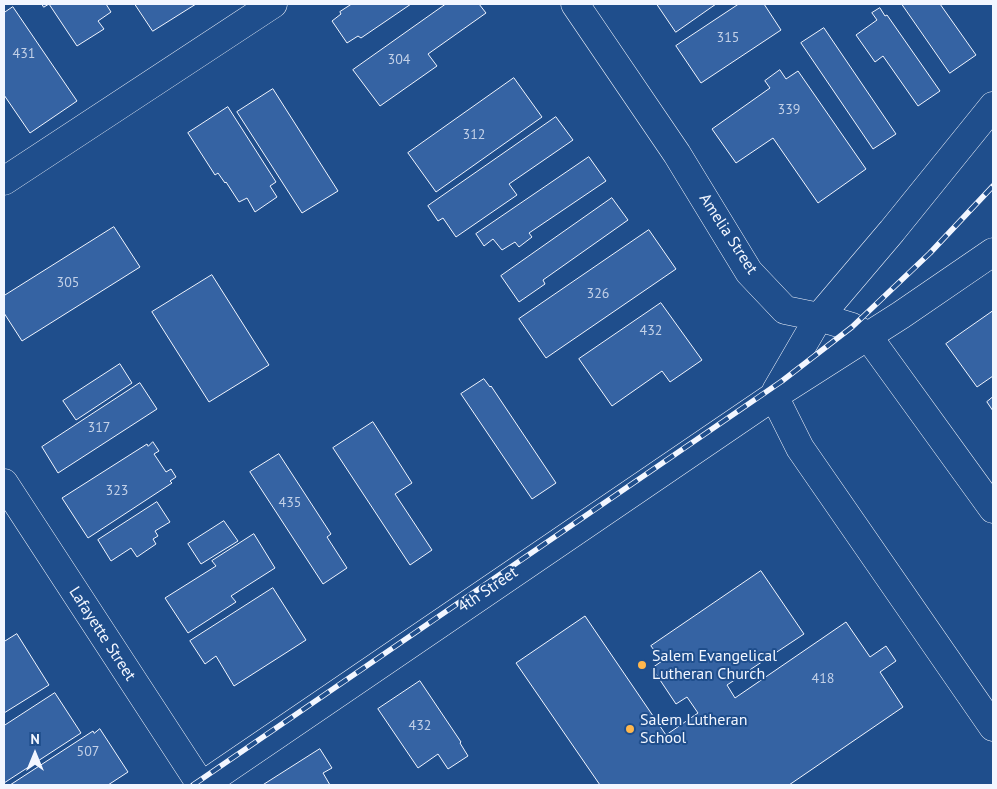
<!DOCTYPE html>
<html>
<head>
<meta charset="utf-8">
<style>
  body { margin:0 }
  #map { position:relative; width:997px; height:789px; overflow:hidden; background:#1f4e8c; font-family:"PT Sans",sans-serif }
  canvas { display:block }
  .frame { position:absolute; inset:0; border:5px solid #f2f6ff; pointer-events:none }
  .north { position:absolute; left:10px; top:729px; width:50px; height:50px; -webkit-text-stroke:4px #1f4e8c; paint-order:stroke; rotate:0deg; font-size:14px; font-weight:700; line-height:20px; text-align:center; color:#f2f6ff }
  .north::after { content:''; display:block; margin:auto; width:18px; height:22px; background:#f2f6ff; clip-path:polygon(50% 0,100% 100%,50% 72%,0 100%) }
</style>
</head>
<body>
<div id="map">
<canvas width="997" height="789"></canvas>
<div class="frame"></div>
<div class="north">N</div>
</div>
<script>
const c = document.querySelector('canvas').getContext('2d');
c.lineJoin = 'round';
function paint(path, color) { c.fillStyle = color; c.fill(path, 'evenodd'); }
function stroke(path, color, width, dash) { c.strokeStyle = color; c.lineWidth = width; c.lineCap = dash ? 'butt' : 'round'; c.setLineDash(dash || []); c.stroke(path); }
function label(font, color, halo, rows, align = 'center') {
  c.font = font + ' "PT Sans",sans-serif'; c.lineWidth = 4; c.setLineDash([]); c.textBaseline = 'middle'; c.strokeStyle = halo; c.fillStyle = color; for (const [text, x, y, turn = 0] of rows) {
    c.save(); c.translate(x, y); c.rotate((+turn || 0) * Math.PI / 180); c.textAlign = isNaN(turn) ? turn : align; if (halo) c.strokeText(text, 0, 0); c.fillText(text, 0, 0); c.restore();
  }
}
const building = new Path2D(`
  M42,4H106L111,12L98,21L104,29L77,46L49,4L44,7Z
  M135,4H196L153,31Z
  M352,4H411L361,38L358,36L347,43L332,21L341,14L340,12Z
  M446,4H479L486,13L428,54L437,66L380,106L353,70Z
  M657,4H716L676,32Z
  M739,4H764L781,30L701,83L676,46Z
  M902,4H940L976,55L950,73Z
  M13,7L77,101L30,133L4,95V13Z
  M880,8L885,16L887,15L940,91L918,106L883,56L875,62L856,35L877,20L872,13Z
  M824,28L896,134L873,149L801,43Z
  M780,70L786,79L798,71L866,169L818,203L773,138L736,163L712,129L770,88L765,81Z
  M514,78L542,117L436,192L408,153Z
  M273,89L338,191L302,213L237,112Z
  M228,107L276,182L270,186L277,197L255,212L247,198L239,202L226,182L225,183L218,173L215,175L188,133Z
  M556,117L573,140L509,184L517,195L456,237L443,218L438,221L428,206Z
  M589,157L606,181L529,233L532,237L519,247L515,242L502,250L493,239L484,246L476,234Z
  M612,198L628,220L543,280L545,284L519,302L501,276Z
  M114,227L140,267L22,341L4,313V296Z
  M649,230L676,269L546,358L519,319Z
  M212,275L269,365L209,402L152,312Z
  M661,303L702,360L670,382L662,371L612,406L579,359Z
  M993,311V376L977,387L946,344Z
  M120,364L132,383L76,420L63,401Z
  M484,379L490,387L491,386L556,483L532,499L461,394Z
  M140,383L157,409L58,473L42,447Z
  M993,397V411L987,402Z
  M373,422L412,483L395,494L432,550L410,565L333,448Z
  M153,442L159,451L154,454L166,472L171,469L176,477L170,481L172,483L88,538L62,498L147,444L148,446Z
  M279,454L331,534L327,537L347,568L323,584L250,472Z
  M157,502L170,522L155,531L158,536L153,539L156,544L137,557L131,548L111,561L98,540Z
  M224,521L238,541L201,564L188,544Z
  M254,534L275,568L231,596L236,602L188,633L165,598L216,566L212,561Z
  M761,571L804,634L727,685L735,698L846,622L870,657L886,646L896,661L880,672L903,707L789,785H600L516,663L585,616L666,735L698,713L687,697L676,704L652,668L662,661L651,646Z
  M273,588L306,640L234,686L216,656L205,664L190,641Z
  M17,634L49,685L4,713V642Z
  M420,681L461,742L460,743L468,756L448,769L438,754L418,768L378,709Z
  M55,693L81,733L4,783V726Z
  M100,729L128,772L108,785H10L93,731L94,733Z
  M320,749L332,768L323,773L330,785H263Z`);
const minor = new Path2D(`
  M575,4L677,154L749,272L785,310L819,317L852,327L867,335L993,509
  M4,181L273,4
  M776,391L819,317L892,231L993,106
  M774,396L800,448L993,727
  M4,483L201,785
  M203,785L774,396L901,315L993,252`);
const rail = new Path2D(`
  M193,785L782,381L852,327L930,253L993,186`);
const markers = [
  [642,665,5,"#ffb74d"],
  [630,729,5,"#ffb74d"]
];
const numberNames = [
  ["315",728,38],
  ["431",24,54],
  ["304",399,60],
  ["339",789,110],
  ["312",474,135],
  ["305",68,283],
  ["326",598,294],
  ["432",651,331],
  ["317",99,428],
  ["323",117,491],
  ["435",290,503],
  ["418",823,679],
  ["432",420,726],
  ["507",88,752]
];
const streetNames = [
  ["Amelia Street",728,234,57],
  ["4th Street",488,590,-34],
  ["Lafayette Street",102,634,57]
];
const poiNames = [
  ["Salem Evangelical",652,656],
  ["Lutheran Church",652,674],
  ["Salem Lutheran",640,720],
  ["School",640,738]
];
paint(building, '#3563a3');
stroke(building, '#f2f6ff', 1);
stroke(minor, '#f2f6ff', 29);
stroke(minor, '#1f4e8c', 28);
stroke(rail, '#f2f6ff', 5.5);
stroke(rail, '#1f4e8c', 4, [11]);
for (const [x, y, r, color] of markers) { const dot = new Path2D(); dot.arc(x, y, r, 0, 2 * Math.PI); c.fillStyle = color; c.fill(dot); stroke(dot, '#1f4e8c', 2); }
label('14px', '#c3d1e8', null, numberNames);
label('16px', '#f2f6ff', '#1f4e8c', streetNames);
label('16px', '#f2f6ff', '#1f4e8c', poiNames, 'left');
</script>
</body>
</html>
